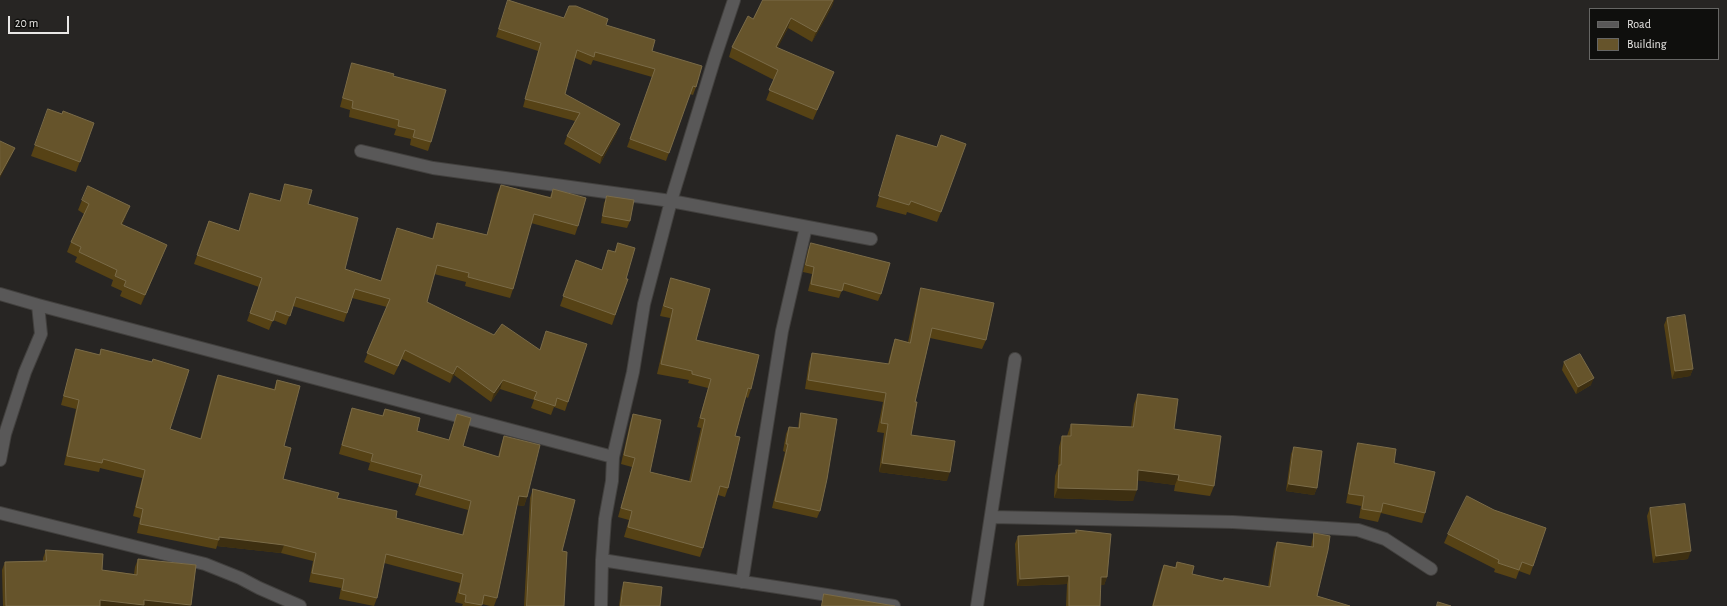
<!DOCTYPE html>
<html>
<head>
<meta charset="utf-8">
<style>
  body { margin:0 }
  #map { position:relative; width:1727px; height:606px; overflow:hidden; background:#272523; font-family:"Alegreya Sans",sans-serif }
  canvas { display:block }
  .legend { position:absolute; left:1589px; top:8px; width:130px; height:52px; box-sizing:border-box; background:#0f0f0d; border:1px solid #666664; margin:0; padding:5px 7px; list-style:none; font-size:12px; color:#e9e8e6 }
  .legend li { display:flex; align-items:center; gap:8px; height:20px }
  .legend b { width:20px; border:1px solid #666664 }
  .scale { position:absolute; left:8px; top:16px; width:61px; height:18px; box-sizing:border-box; border:2px solid #e9e8e6; border-top:0; padding-left:5px; font-size:12px; line-height:14px; white-space:nowrap; color:#e9e8e6; -webkit-text-stroke:3px #0f0f0d; paint-order:stroke }
</style>
</head>
<body>
<div id="map">
<canvas width="1727" height="606"></canvas>
<ul class="legend">
<li><b style="height:5px;background:#595858"></b>Road</li>
<li><b style="height:11px;background:#66542b"></b>Building</li>
</ul>
<div class="scale">20 m</div>
</div>
<script>
const c = document.querySelector('canvas').getContext('2d');
c.lineJoin = 'round';
function stroke(path, color, width, dash) { c.strokeStyle = color; c.lineWidth = width; c.lineCap = dash ? 'butt' : 'round'; c.setLineDash(dash || []); c.stroke(path); }
function paint(path, color) { c.fillStyle = color; c.fill(path, 'evenodd'); }
const street = new Path2D(`
  M361,151L433,168L671,201L871,239
  M0,294L38,305L41,334L25,372L5,434L0,460
  M38,305L613,457
  M0,513L205,564L240,578L259,588L300,606
  M991,517L1233,522L1358,530L1385,539L1431,569
  M602,560C699,576 797,589 894,606
  M742,582L782,331L806,227
  M601,606L602,560L605,519L612,481L613,457L633,372L644,304L671,201L715,57L734,0
  M977,606L1015,359`);
const wall = new Path2D(`
  M508,0L564,18L606,25L652,51L696,87L693,95L690,94L666,161L627,147L652,77L593,60L591,65L575,58L565,94L617,132L600,164L564,144L567,136L575,121L523,107L538,51L496,37Z
  M763,0H834L832,6L812,42L788,28L777,48L830,81L813,120L766,100L774,80L729,57L732,47L753,19Z
  M352,63L393,76L431,142L428,151L410,145L411,139L394,135L396,129L349,117L350,110L340,107L349,72Z
  M48,109L62,114L94,123L76,172L31,156Z
  M897,135L937,147L941,212L937,222L907,212L906,215L876,207L893,146Z
  M285,184L308,204L345,269L381,281L397,228L432,239L437,223L487,235L497,194L501,185L550,197L553,189L578,226L575,235L531,223L513,289L510,298L465,286L466,282L434,274L427,302L568,402L565,411L554,407L551,415L531,408L534,400L500,389L491,402L454,375L450,383L402,359L394,375L364,362L387,307L352,298L344,322L293,306L286,325L273,320L269,330L247,321L259,287L194,264L209,221L239,231L247,202L250,193L280,201Z
  M607,196L630,221L627,228L601,223L604,203Z
  M82,200L126,216L122,225L163,255L141,305L120,296L122,291L111,286L113,280L75,262L77,257L67,252L71,242L84,214L78,210Z
  M618,243L626,279H628L612,325L560,306L576,260L602,270L608,250L614,252Z
  M811,243L881,294L878,301L842,290L839,298L808,291L812,274L803,272L808,250Z
  M671,278L696,340L751,389L748,398L746,397L735,436L728,488L725,497L718,495L703,548L700,557L624,537L629,520L618,517L632,467L621,464L630,423L633,414L650,472L689,481L701,428L697,427L708,388L688,383L689,380L657,374L670,318L660,316L668,287Z
  M921,288L986,340L982,349L930,338L915,402L911,435L947,481L879,472L884,433L877,432L883,402L805,389L809,362L812,353L888,364L892,348L895,339L908,342L918,297Z
  M1667,318L1693,369L1690,376L1672,379L1664,325Z
  M76,349L99,355L101,349L170,429L200,439L215,383L218,375L274,389L277,380L284,446L283,479L337,498L396,518L462,535L468,510L415,495L419,484L368,470L370,463L339,454L349,417L352,408L382,416L385,409L417,431L449,440L457,414L463,446L498,457L501,445L504,436L527,497L524,506L517,505L497,598L494,606H490L482,604L481,606H462L463,604L455,602L460,583L384,563L377,598L374,606L339,599L341,588L309,582L313,561L281,553L217,546L216,549L137,533L140,518L133,516L142,478L100,468L99,472L64,465L76,409L61,405L73,358Z
  M1564,362L1591,385L1576,394L1562,370Z
  M1138,394L1174,429L1214,486L1210,496L1174,491L1175,485L1137,480L1133,501L1054,498L1055,476L1058,467L1059,447L1062,436H1067L1071,424L1131,427L1134,404Z
  M801,413L820,511L817,518L772,508L785,452L783,451L786,434L789,427L798,428L799,420Z
  M1358,443L1394,463L1425,513L1422,523L1381,513L1378,522L1359,518L1361,506L1346,503L1355,452Z
  M1294,447L1317,488L1314,495L1286,491L1291,454Z
  M533,489L562,551L564,606H524L530,498Z
  M1650,508L1688,559L1653,563L1647,516Z
  M1494,510L1546,528L1530,575L1519,571L1516,579L1494,572L1495,569L1444,543L1448,534Z
  M1076,530L1107,577L1104,585H1100V606H1066L1067,584L1017,586L1015,544L1018,536L1075,533Z
  M1314,533L1317,596L1350,606H1152L1161,572L1164,565L1175,567L1177,562L1192,574L1222,581L1224,578L1268,587L1274,549L1277,542L1311,547L1312,541Z
  M46,550L102,570L134,574L135,567L138,559L196,565L191,606H3L2,570L5,562L43,561V558Z
  M624,582L660,606H619L621,591Z
  M824,594L895,606H821Z`);
const shadedWall = new Path2D(`
  M833,0H834L832,6L812,42L816,32Z
  M791,18L788,28L773,57L776,47Z
  M620,124L617,132L600,164L602,156Z
  M15,148L11,157L0,178V175Z
  M130,206L126,216L117,235L121,224Z
  M167,245L163,255L141,305L145,295Z
  M457,366L454,375L450,383L453,374Z
  M1693,369L1690,376L1672,379L1675,371Z
  M1594,378L1591,385L1576,394L1578,387Z
  M503,380L500,389L491,402L494,393Z
  M882,463L950,472L947,481L879,472Z
  M1138,470L1179,475L1175,485L1135,480Z
  M1289,484L1317,488L1314,495L1286,491Z
  M1058,488L1137,490L1133,501L1054,498Z
  M519,496L527,497L524,506L516,505Z
  M219,537L284,545L281,553L217,546Z
  M1691,551L1688,559L1653,563L1656,556Z
  M1069,576L1067,584L1017,586L1020,579Z
  M1101,577H1107L1104,585H1098Z
  M100,600H144L191,605V606H98Z`);
const building = new Path2D(`
  M508,0L564,18L569,6H576L608,19L606,25L655,40L652,51L702,66L696,87L693,86L669,153L630,139L655,69L595,52L594,57L577,50L565,94L620,124L602,156L567,136L580,113L525,99L541,43L499,29Z
  M763,0H833L816,32L791,18L776,47L834,72L817,110L769,90L778,70L732,47L748,16L753,19Z
  M352,63L394,74L393,76L446,90L431,142L413,137L415,130L398,126L399,120L352,108L353,101L343,98Z
  M48,109L62,114L63,111L94,123L80,162L35,145Z
  M897,135L937,147L941,135L966,144L941,212L911,201L909,205L879,196Z
  M0,141L15,148L0,175Z
  M285,184L312,190L308,204L358,218L345,269L381,281L397,228L433,239L437,223L487,235L501,185L551,198L553,189L586,198L578,226L534,214L513,289L468,277L469,273L437,265L427,302L494,335L502,324L540,350L546,331L587,344L568,402L557,398L555,406L534,399L537,392L503,380L494,393L457,366L453,374L405,350L398,366L367,353L390,299L355,289L347,313L296,297L290,316L276,311L273,321L250,313L262,278L197,255L209,221L239,231L250,193L280,201Z
  M88,186L130,206L121,224L167,245L145,295L124,286L126,281L115,276L117,270L79,252L81,247L71,242L89,204L82,200Z
  M607,196L634,200L630,221L603,216Z
  M618,243L635,248L626,279H628L615,315L563,296L576,260L602,270L608,250L615,252Z
  M811,243L890,263L881,294L844,283L842,291L811,284L814,267L806,265Z
  M671,278L710,289L696,340L759,355L751,389L748,388L735,436L740,437L728,488L720,486L703,548L628,527L632,511L621,508L635,458L624,455L633,414L661,420L650,472L691,482L705,419L700,418L711,379L692,374V371L661,364L673,309L664,306Z
  M921,288L994,303L986,340L932,328L915,402H917L911,435L955,441L950,472L882,463L888,424L881,423L886,393L808,380L812,353L889,364L895,339L910,343Z
  M1685,315L1693,369L1675,371L1667,318Z
  M76,349L100,355L101,349L152,362L153,359L189,370L170,429L201,439L218,375L275,390L277,380L300,386L284,446L291,448L283,479L339,493L337,498L397,511L396,518L463,535L471,501L419,486L422,475L371,461L373,454L342,445L352,408L383,416L385,409L420,418L417,431L449,440L457,414L471,418L463,446L499,457L504,436L540,445L527,497L519,496L497,598L484,595L482,605L465,602L466,595L459,593L463,574L386,554L377,598L342,590L344,579L312,573L316,553L284,545L219,537V540L140,524L143,509L136,507L145,470L103,459L102,463L67,456L79,400L64,396Z
  M1580,354L1594,378L1578,387L1564,362Z
  M1138,394L1178,399L1174,429L1221,436L1214,486L1178,480L1179,475L1138,470L1137,490L1058,488L1059,465H1061L1062,436H1071V424L1133,427Z
  M801,413L837,419L827,479L820,511L775,501L788,444H786L789,427L799,428Z
  M1358,443L1396,449L1394,463L1435,472L1425,513L1383,503L1381,512L1362,509L1364,496L1349,494Z
  M1294,447L1322,451L1317,488L1289,484Z
  M533,489L575,500L562,551L567,552L564,606H527Z
  M1467,496L1494,510L1546,528L1533,566L1522,562L1519,570L1498,563L1499,560L1448,534Z
  M1685,504L1691,551L1656,556L1650,508Z
  M1076,530L1111,534L1107,577H1101L1100,606H1069V576L1020,579L1018,536L1076,533Z
  M1314,533L1330,536L1328,550L1317,596L1350,606H1153L1164,565L1176,568L1177,562L1194,566L1192,574L1223,581L1224,578L1270,587L1277,542L1313,547Z
  M46,550L103,554L102,570L137,575L138,559L196,565L191,605L144,600V605L100,600V606H6L5,562L46,561Z
  M624,582L662,587L660,606H621Z
  M824,594L895,606H822Z
  M1438,602L1451,606H1437Z`);
stroke(street, '#42403e', 14);
stroke(street, '#595858', 12);
paint(wall, '#564215');
paint(shadedWall, '#3d2f11');
paint(building, '#66542b');
stroke(building, '#7a6b48', 1);
</script>
</body>
</html>
